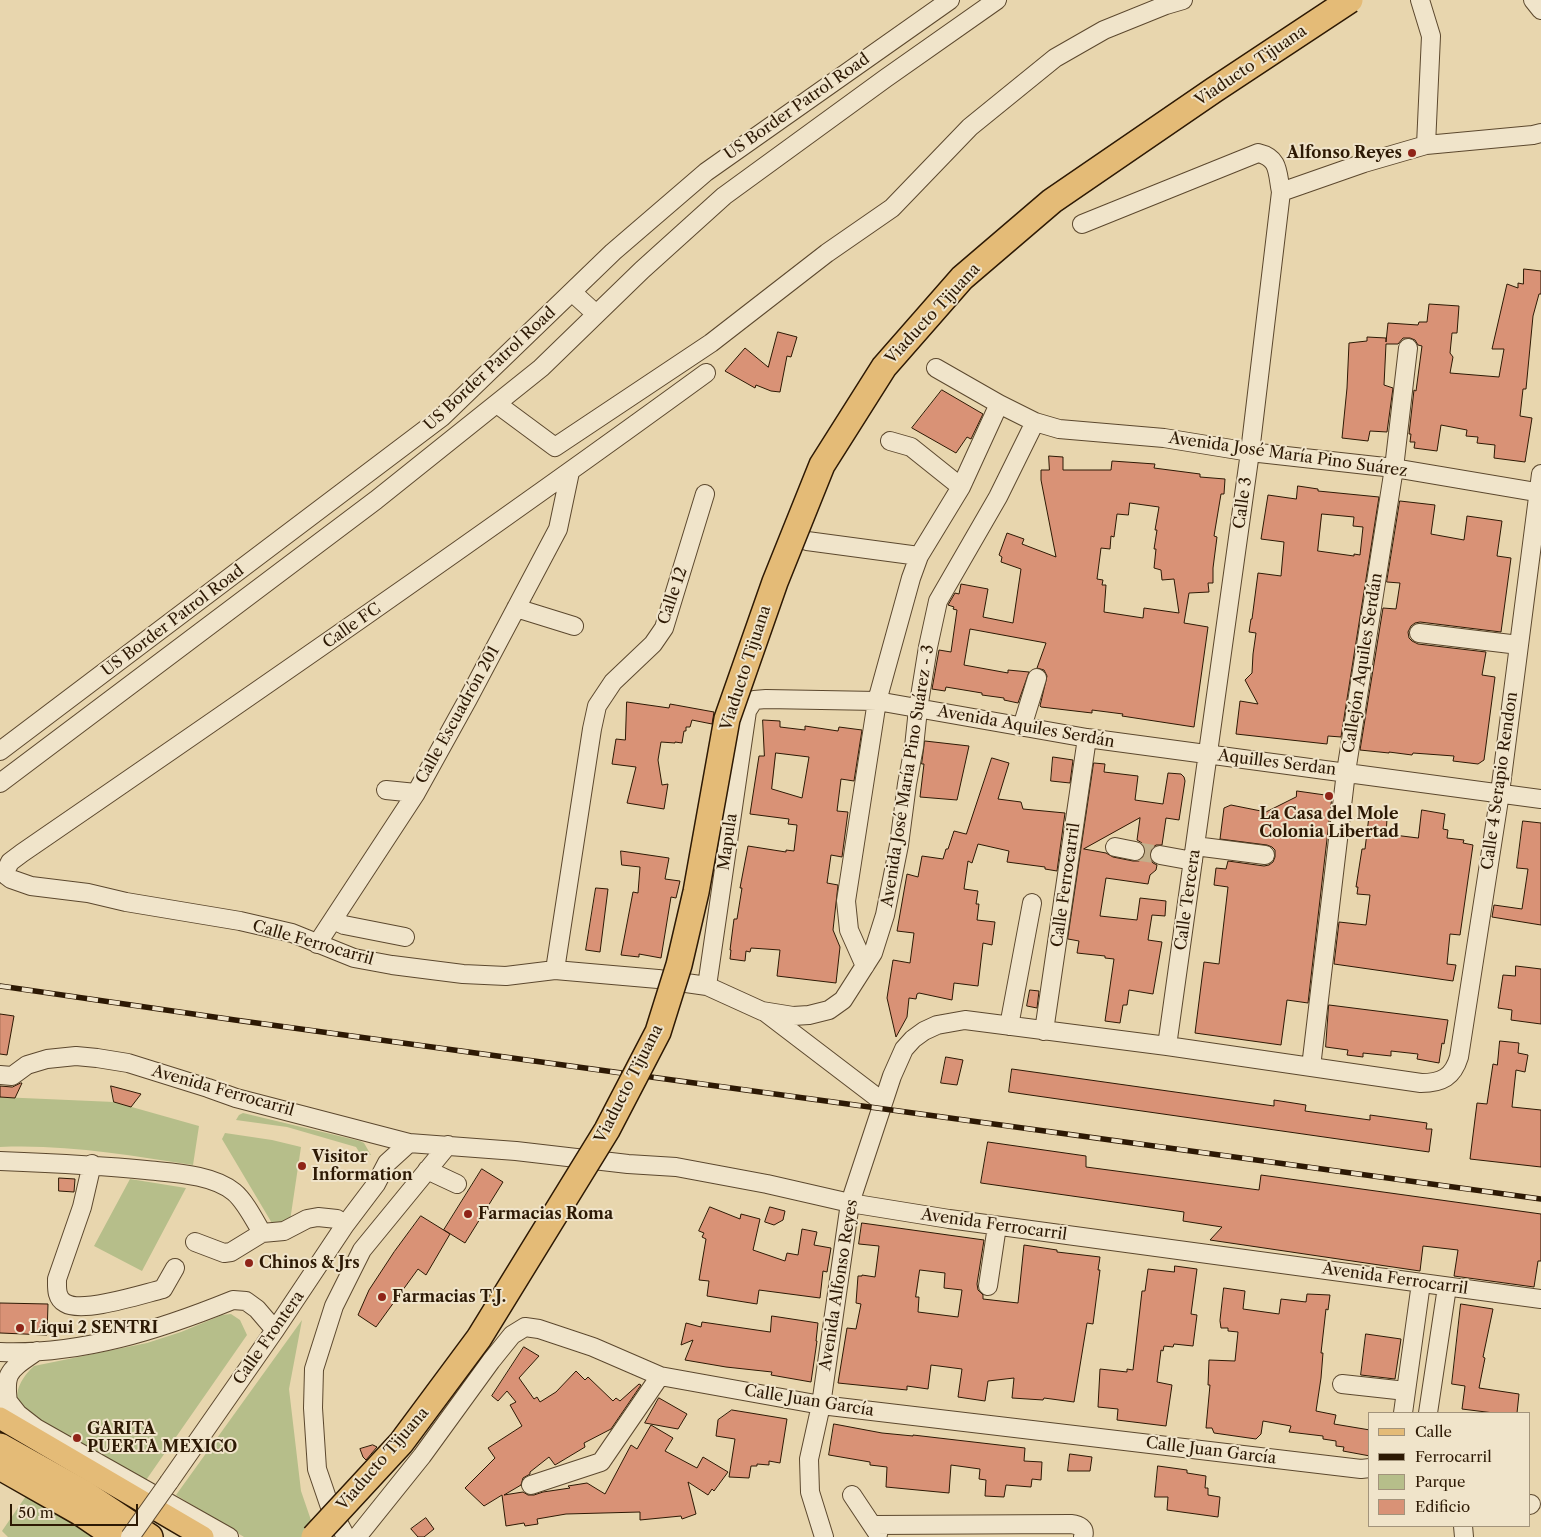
<!DOCTYPE html>
<html>
<head>
<meta charset="utf-8">
<style>
  body { margin:0 }
  #map { position:relative; width:1541px; height:1537px; overflow:hidden; background:#e8d6ae; font-family:"Libre Caslon Text",serif }
  canvas { display:block }
  .legend { position:absolute; left:1368px; top:1412px; width:162px; height:115px; box-sizing:border-box; background:#f0e4ca; border:1px solid #a2937b; margin:0; padding:6px 9px; list-style:none; font-size:15px; color:#2d1904 }
  .legend li { display:flex; align-items:center; gap:10px; height:25px }
  .legend b { width:25px; border:1px solid #a2937b }
  .scale { position:absolute; left:10px; top:1504px; width:128px; height:22px; box-sizing:border-box; border:2px solid #2d1904; border-top:0; padding-left:6px; font-size:15px; line-height:18px; white-space:nowrap; color:#2d1904; -webkit-text-stroke:4px #f0e4ca; paint-order:stroke }
</style>
</head>
<body>
<div id="map">
<canvas width="1541" height="1537"></canvas>
<ul class="legend">
<li><b style="height:6px;background:#e4bb77"></b>Calle</li>
<li><b style="height:6px;background:#2d1904"></b>Ferrocarril</li>
<li><b style="height:14px;background:#b6be8a"></b>Parque</li>
<li><b style="height:14px;background:#d99276"></b>Edificio</li>
</ul>
<div class="scale">50 m</div>
</div>
<script>
const c = document.querySelector('canvas').getContext('2d');
c.lineJoin = 'round';
function paint(path, color) { c.fillStyle = color; c.fill(path, 'evenodd'); }
function stroke(path, color, width, dash) { c.strokeStyle = color; c.lineWidth = width; c.lineCap = dash ? 'butt' : 'round'; c.setLineDash(dash || []); c.stroke(path); }
function label(font, color, halo, rows, align = 'center') {
  c.font = font + ' "Libre Caslon Text",serif'; c.lineWidth = 4; c.setLineDash([]); c.textBaseline = 'middle'; c.strokeStyle = halo; c.fillStyle = color; for (const [text, x, y, turn = 0] of rows) {
    c.save(); c.translate(x, y); c.rotate((+turn || 0) * Math.PI / 180); c.textAlign = isNaN(turn) ? turn : align; if (halo) c.strokeText(text, 0, 0); c.fillText(text, 0, 0); c.restore();
  }
}
const green = new Path2D(`
  M0,1097L114,1102L199,1126L193,1165C129,1155 64,1144 0,1147Z
  M243,1113L360,1141L364,1143L371,1155H361L356,1147L287,1127L236,1120L239,1115Z
  M225,1133L272,1140L301,1147L290,1221L276,1230L222,1139Z
  M130,1179L186,1188L142,1271L94,1246Z
  M231,1314L240,1320L247,1335L144,1483C120,1469 95,1455 71,1441C57,1434 29,1420 20,1407C12,1392 23,1376 34,1366L147,1343L181,1332L222,1315Z
  M302,1320L289,1389L301,1491L313,1526L320,1537H244L176,1495Z
  M26,1496L99,1537H8L2,1531Z`);
const building = new Path2D(`
  M1524,269L1541,271V294H1539L1533,316L1526,389H1523L1520,416L1532,418L1525,462L1494,458L1495,445L1477,443L1478,437L1466,436L1467,430L1441,425L1437,451L1414,448L1415,442H1410L1411,434H1409L1414,390L1416,391L1422,346L1418,345L1415,340L1410,338H1403L1398,344H1386L1384,385L1393,388L1387,432L1370,431L1368,441L1342,438L1347,388L1349,343L1367,341V337L1386,338V342L1388,323L1418,325L1419,322H1427L1429,304L1459,306L1457,333H1452L1450,353L1453,357L1450,373L1499,377L1504,349H1492L1507,284L1518,288V283L1523,284Z
  M778,332L797,337L791,357L787,356L780,392L771,391L756,385L755,388L725,371L745,348L768,367Z
  M942,390L983,414L971,439L967,437L956,453L912,428Z
  M1049,456L1063,457V470H1111L1112,461L1155,464L1154,468L1200,474V477L1225,479L1224,494H1221L1214,536L1217,537L1213,568V583H1208L1209,592L1189,593L1184,623L1208,627L1194,727L1122,716L1123,714L1092,710V713L1041,707L1040,706L1047,676L1044,670L1037,668L1046,643L970,629L964,665L1008,673V670L1029,672L1018,703L1004,700V698L982,695V693L946,687L945,691L932,689L939,650L951,652L957,610L953,609L954,607L948,605L955,593L959,594L961,584L988,589L983,617L1013,623L1021,569L1001,562L1002,557L999,555L1007,533L1024,539L1022,544L1056,557L1041,480V470H1049ZM1130,503L1159,507L1155,530H1157L1154,549H1156L1154,568L1161,570L1162,580L1174,579L1179,613L1144,608L1143,618L1104,612L1106,585H1102L1103,580L1097,579L1101,548L1110,549L1111,536L1114,537L1117,514L1128,515Z
  M1298,486L1318,489V491L1379,497L1341,737L1328,736L1327,744L1236,734L1240,701L1258,704L1245,680L1252,673L1253,654L1256,633L1249,632L1251,619H1252L1258,573L1281,576L1284,542L1261,539L1268,495L1296,499ZM1322,514L1354,517L1353,526L1363,527L1360,555L1354,554V556L1318,551Z
  M1400,501L1435,505L1431,534L1464,540L1467,516L1502,521L1497,556L1511,558L1501,632L1420,622L1415,623L1411,626L1408,632L1409,638L1412,641L1418,644L1486,652L1482,675L1495,677L1484,760L1478,764L1453,761L1454,756L1413,753L1412,755L1389,752V753L1360,750L1383,608L1396,609L1400,583L1387,582Z
  M627,702L669,708L670,704L714,712L712,724L692,720L690,727H686V731H684L682,743L675,742V743L661,742L658,760L662,785L668,784L664,809L627,803L636,767L612,764L616,739L625,740Z
  M763,720L780,721V727L805,730V726L838,731L839,727L862,730L854,781L841,779L837,811L848,812L842,857L831,855L827,883L838,885L833,930L840,947L836,983L777,976L780,950L751,948L750,952L746,951L745,961L730,959L731,950H730L734,919H737L742,888H740L748,846L786,852V850L794,851L797,825L788,824L789,819L750,814L759,756H764ZM776,753L809,757L802,798L772,789Z
  M925,741L969,746L957,800L920,797L924,764H922Z
  M1053,757L1073,760L1070,783L1051,781Z
  M992,758L1009,763L998,799L1021,802L1023,809L1065,813L1057,871L1045,869V867L1007,862L1009,851L978,844L972,863L968,861L964,889L978,891L976,904H979L977,920L995,922L992,945L983,943L978,986L954,983L952,1000L919,993L917,994L916,999L909,998L907,1017L896,1037L887,998L893,960L910,963L914,933L897,931L907,874L918,877L922,856L943,859L946,849H948L954,831L966,834Z
  M1094,763L1105,764L1104,772L1138,776L1135,800L1163,804L1168,773L1181,774L1184,777L1185,781L1179,820L1166,818L1162,845H1156L1152,848L1150,853V859L1153,863L1157,865L1156,870L1150,875L1148,884L1106,878L1100,916L1137,920L1140,898L1166,901L1165,916L1152,915L1148,940L1162,942L1153,994L1129,990L1127,1005H1123L1120,1023L1105,1021L1114,959L1105,958V956L1077,953L1079,941L1068,939ZM1140,818L1137,840L1142,843L1145,847V853L1143,858L1139,861H1133L1113,857L1106,853L1084,849Z
  M1297,791L1332,796L1308,1003L1287,1000L1281,1045L1195,1033L1204,962L1219,964L1228,887L1214,885L1216,868L1226,869L1228,861L1264,866L1269,865L1273,862L1275,857V850L1272,847L1267,845L1220,839L1224,808L1231,805L1266,812L1296,797Z
  M1422,810L1445,814L1443,829L1448,830L1447,838L1464,840L1463,843L1473,845L1460,935L1450,934L1447,964L1456,965L1453,981L1334,964L1339,922L1366,925L1370,895L1357,894L1358,887H1356L1362,849H1365L1369,816L1387,819L1386,834L1418,838Z
  M1523,821L1541,823V925L1492,917L1494,905L1522,909L1528,869L1517,868Z
  M621,851L669,858L665,879L680,881L676,898L671,897L661,958L639,954V957L621,955L633,892L638,893L640,867L622,865Z
  M596,888L608,889L600,952L586,950Z
  M1516,966L1541,969V1024L1511,1020L1512,1010L1498,1008L1503,975L1515,976Z
  M1030,990L1039,991L1037,1008L1027,1006Z
  M1329,1005L1448,1020L1444,1044L1442,1043L1439,1063L1417,1059L1418,1054L1391,1051V1056L1363,1053V1057L1347,1055L1348,1050L1326,1047Z
  M0,1014L14,1016L7,1055L0,1054Z
  M1500,1041L1519,1043L1518,1053L1528,1055L1525,1072L1516,1070L1512,1107L1541,1110V1167L1470,1159L1477,1103L1487,1104L1493,1064L1497,1065Z
  M946,1057L963,1060L957,1085L941,1083Z
  M1012,1069L1274,1106V1100L1306,1105L1305,1111L1370,1120V1115L1427,1123L1426,1129H1432L1429,1152L1009,1092Z
  M21,1083H22L15,1098L0,1097V1086L12,1087Z
  M111,1086L141,1094L131,1107L114,1102Z
  M988,1142L1086,1156V1167L1259,1190L1261,1175L1541,1214V1261H1538L1534,1287L1454,1276L1458,1250L1423,1246L1420,1271L1210,1240L1222,1227L1183,1221L1184,1212L981,1183Z
  M482,1169L503,1182L465,1243L444,1230Z
  M59,1178L75,1179L74,1192L59,1191Z
  M710,1207L740,1219L741,1214L760,1219L753,1250L785,1261L787,1253L798,1255L802,1229L817,1232L814,1245L831,1248L827,1272L823,1271L820,1298L759,1290L757,1304L707,1296L709,1281L699,1280L706,1239L702,1237L704,1233L699,1231Z
  M770,1207L785,1211L783,1220L774,1225L765,1222Z
  M421,1216L450,1234L426,1275L418,1269L376,1327L358,1315L369,1290L394,1252Z
  M862,1223L984,1240L977,1284L978,1290L983,1295V1299L1018,1303L1024,1245L1057,1250V1252L1100,1257L1098,1270H1100L1093,1324L1087,1323L1074,1402L1044,1398L1043,1400L1012,1398L1014,1378L988,1381L985,1401L958,1397L962,1369L931,1365L928,1389L907,1386V1390L838,1383L847,1328L856,1329L861,1304L856,1303L858,1276H862V1275L875,1277L879,1246L859,1244ZM920,1270L945,1273L944,1288L962,1290L958,1317L918,1312L919,1297H916Z
  M1175,1266L1197,1269L1191,1314L1197,1315L1193,1346L1174,1344L1173,1347L1164,1346L1163,1351L1161,1350L1157,1382L1172,1385L1166,1426L1117,1420L1118,1409L1098,1407L1100,1369L1127,1372V1369L1133,1370L1142,1291H1145L1148,1269L1174,1272Z
  M1224,1288L1245,1291L1243,1309L1279,1314L1281,1299L1306,1302L1307,1294L1330,1295L1328,1310L1326,1309L1321,1353H1323L1321,1378L1316,1411L1336,1415L1334,1424L1370,1430V1456L1343,1451L1344,1447L1336,1446V1441L1323,1439V1436L1289,1432L1291,1426L1263,1421L1261,1434L1256,1439L1214,1433L1212,1428H1206L1210,1385H1208L1209,1360L1235,1361L1238,1332L1228,1331V1328H1221L1220,1321Z
  M0,1303L48,1304L47,1335L0,1333Z
  M1461,1304L1493,1309L1483,1357L1485,1358L1479,1388L1519,1394L1517,1413H1494L1462,1409L1465,1386L1452,1384Z
  M772,1316L818,1323L816,1341H817L811,1382L771,1375L772,1372L726,1367L685,1360L693,1340L681,1345L686,1323L701,1327L702,1322L770,1332Z
  M1366,1334L1401,1339L1395,1379L1361,1375Z
  M524,1347L539,1356L519,1378L534,1399L537,1397L540,1402L556,1392L576,1371L585,1380L588,1377L613,1401L616,1398L620,1401L639,1384L641,1385L611,1429L584,1443L585,1447L555,1465L549,1457L530,1472V1474L523,1478L521,1485L504,1495L523,1492L528,1495H534L543,1492L570,1488L568,1486L587,1483L605,1494L631,1445L637,1449L651,1425L673,1438L665,1451L697,1468L703,1457L728,1472L714,1491L712,1489L708,1495L688,1482L696,1514L682,1519L681,1516L640,1520V1512L566,1514L537,1519L538,1524L525,1526L524,1523L506,1526L502,1495L484,1506L465,1488L495,1458L488,1448L522,1426L510,1405L516,1402L507,1391L498,1401L492,1396Z
  M659,1398L687,1414L678,1429L645,1423Z
  M732,1410L787,1419L780,1463L769,1461V1465L757,1464V1466H751L749,1478L729,1477L735,1439L716,1436L718,1420Z
  M834,1424L882,1433L913,1436V1435L1025,1448L1024,1461L1042,1462L1041,1480L1032,1479L1031,1487L1006,1485L1004,1497L985,1496L986,1480L979,1479L980,1469L951,1465L949,1493L886,1487L887,1467L870,1465V1462L829,1455Z
  M373,1445L377,1447L366,1460L363,1457L360,1449Z
  M1070,1454L1092,1457L1090,1471H1068Z
  M1158,1466L1187,1470V1473L1206,1476L1205,1488H1208V1495L1220,1497L1218,1517L1167,1510L1168,1497H1155Z
  M426,1518L434,1529L424,1537H418L411,1529Z`);
const minorTunnel = new Path2D(`
  M1135,851L1160,855`);
const minor = new Path2D(`
  M1420,0L1431,36L1426,145
  M1533,0L1541,10
  M1281,192L1364,163L1426,145L1533,135L1541,133
  M1082,224L1258,153C1280,158 1277,173 1281,192L1250,452L1167,1046
  M572,292L596,314
  M936,368L999,404
  M706,373C481,537 252,695 22,853L10,862L6,870L7,876L11,879L31,886L88,893L126,902L240,921L292,933L354,958L392,965L463,974L506,976L555,970L658,979L707,986L762,1011L793,1016L809,1015L829,1010L843,1000L873,953L885,915L899,845L907,784L914,747L918,709L928,647L938,601L998,497L1035,422
  M497,404L555,447L711,343L827,253L892,208L970,127L1055,58L1104,30L1166,5L1183,0
  M890,441L911,447L961,487
  M807,541L919,556
  M516,608L574,626
  M1419,633L1519,645
  M1022,727L1037,678
  M0,751L442,417L613,252L706,172L950,0
  M0,783L376,500L541,368L642,270L724,196L886,78L997,0
  M386,790L416,793
  M1195,846L1265,855
  M1115,847L1135,851
  M1160,855L1193,861
  M333,920L344,925L405,937
  M317,944L416,793L468,699L558,529L570,472
  M865,966L849,930L846,901L877,701L911,578L919,556L961,487L999,404L1035,422L1059,429L1164,438L1250,452L1394,468L1541,493
  M555,970L592,729L597,706L613,682L653,644L664,628L705,494
  M707,986L747,711L754,700L766,699L877,701L1087,738L1541,799
  M765,1012L883,1102
  M1009,1026L1032,903
  M1044,1031L1087,738
  M1311,1067L1346,772L1394,468L1408,348
  M0,1075L12,1076L27,1065L47,1059L76,1056L97,1058L128,1063L208,1088L236,1098L409,1143L516,1151L628,1164L676,1167L767,1184L850,1203L949,1219L1541,1299
  M0,1161C49,1163 97,1165 146,1170C173,1173 212,1174 234,1192C245,1201 255,1221 262,1233L284,1231L307,1219L318,1217L337,1219L345,1225
  M92,1164L82,1207L57,1279C57,1288 56,1298 65,1303C82,1314 142,1294 163,1289L175,1268
  M427,1170L457,1184
  M195,1242L224,1253L231,1252L262,1233
  M988,1286L997,1226
  M0,1352C81,1355 159,1330 233,1300L246,1301L257,1309L275,1330
  M1342,1384L1406,1391
  M7,1400L18,1414L36,1428L229,1537
  M9,1409C3,1372 8,1371 37,1351
  M1403,1413L1421,1283
  M1428,1413L1447,1287
  M169,1482L275,1330L345,1225L376,1184L387,1163L409,1143
  M531,1485L601,1462L660,1376
  M852,1495L878,1534
  M1530,1505L1531,1504
  M873,1525L1071,1524C1079,1525 1086,1528 1083,1537
  M1463,1526L1464,1537
  M346,1537L330,1507L317,1469L313,1408L314,1369L334,1306L362,1250L448,1145
  M357,1537L422,1456L491,1361L512,1335L525,1327L539,1329L593,1347L660,1376L821,1405L1361,1469L1370,1468
  M824,1537L810,1492L809,1459L821,1405L850,1203L892,1076L904,1049L913,1039L924,1031L937,1025L965,1020L1167,1046L1421,1083C1442,1083 1453,1077 1459,1057L1500,793L1541,474`);
const major = new Path2D(`
  M0,1418L203,1537`);
const highway = new Path2D(`
  M0,1446L84,1493L150,1537
  M0,1467L79,1512L116,1537`);
const rail = new Path2D(`
  M0,986L235,1020L1541,1199`);
const minorBridge = new Path2D(`
  M130,1537L169,1482`);
const highwayBridge = new Path2D(`
  M314,1537L401,1443L479,1338L607,1130L658,1032L679,965L696,892L727,719L775,582L822,465L884,367L962,278L1052,201L1214,90L1350,0`);
const markers = [
  [1412,153,5,"#8f2418"],
  [1329,796,5,"#8f2418"],
  [302,1166,5,"#8f2418"],
  [468,1214,5,"#8f2418"],
  [249,1263,5,"#8f2418"],
  [382,1297,5,"#8f2418"],
  [20,1328,5,"#8f2418"],
  [77,1438,5,"#8f2418"]
];
const streetNames = [
  ["Viaducto Tijuana",1251,66,-34],
  ["US Border Patrol Road",797,107,-35],
  ["Viaducto Tijuana",933,314,-47],
  ["US Border Patrol Road",490,369,-43],
  ["Avenida José María Pino Suárez",1288,455,8],
  ["Calle 3",1243,503,-82],
  ["Calle 12",673,596,-71],
  ["US Border Patrol Road",173,621,-37],
  ["Calle FC",352,626,-35],
  ["Callejón Aquiles Serdán",1363,663,-81],
  ["Viaducto Tijuana",746,668,-72],
  ["Calle Escuadrón 201",458,715,-61],
  ["Avenida Aquiles Serdán",1026,727,10],
  ["Aquilles Serdan",1277,763,7],
  ["Avenida José María Pino Suárez - 3",908,776,-81],
  ["Calle 4 Serapio Rendon",1500,781,-82],
  ["Mapula",728,842,-82],
  ["Calle Ferrocarril",1066,885,-82],
  ["Calle Tercera",1188,900,-82],
  ["Calle Ferrocarril",313,943,16],
  ["Viaducto Tijuana",629,1084,-63],
  ["Avenida Ferrocarril",223,1091,16],
  ["Avenida Ferrocarril",994,1225,8],
  ["Avenida Ferrocarril",1395,1279,8],
  ["Avenida Alfonso Reyes",839,1285,-81],
  ["Calle Frontera",269,1338,-55],
  ["Calle Juan García",809,1401,9],
  ["Calle Juan García",1211,1451,7],
  ["Viaducto Tijuana",383,1459,-49]
];
const poiNames = [
  ["Alfonso Reyes",1402,153,"right"],
  ["La Casa del Mole",1329,814,"center"],
  ["Colonia Libertad",1329,832,"center"],
  ["Visitor",312,1157],
  ["Information",312,1175],
  ["Farmacias Roma",478,1214],
  ["Chinos & Jrs",259,1263],
  ["Farmacias T.J.",392,1297],
  ["Liqui 2 SENTRI",30,1328],
  ["GARITA",87,1429],
  ["PUERTA MEXICO",87,1447]
];
paint(green, '#b6be8a');
paint(building, '#d99276');
stroke(building, '#2d1904', 1);
stroke(minorTunnel, '#c3b08c', 18, [18, 9]);
stroke(minor, '#5c482e', 20);
stroke(major, '#2d1904', 24);
stroke(highway, '#2d1904', 28);
stroke(minor, '#f0e4ca', 18);
stroke(major, '#e4bb77', 21);
stroke(highway, '#e4bb77', 25);
stroke(rail, '#2d1904', 5.5);
stroke(rail, '#f0e4ca', 4, [11]);
stroke(minorBridge, '#5c482e', 20, []);
stroke(highwayBridge, '#2d1904', 28, []);
stroke(minorBridge, '#f0e4ca', 18);
stroke(highwayBridge, '#e4bb77', 25);
for (const [x, y, r, color] of markers) { const dot = new Path2D(); dot.arc(x, y, r, 0, 2 * Math.PI); c.fillStyle = color; c.fill(dot); stroke(dot, '#f0e4ca', 2); }
label('16px', '#2d1904', '#f0e4ca', streetNames);
label('bold 16px', '#2d1904', '#f0e4ca', poiNames, 'left');
</script>
</body>
</html>
